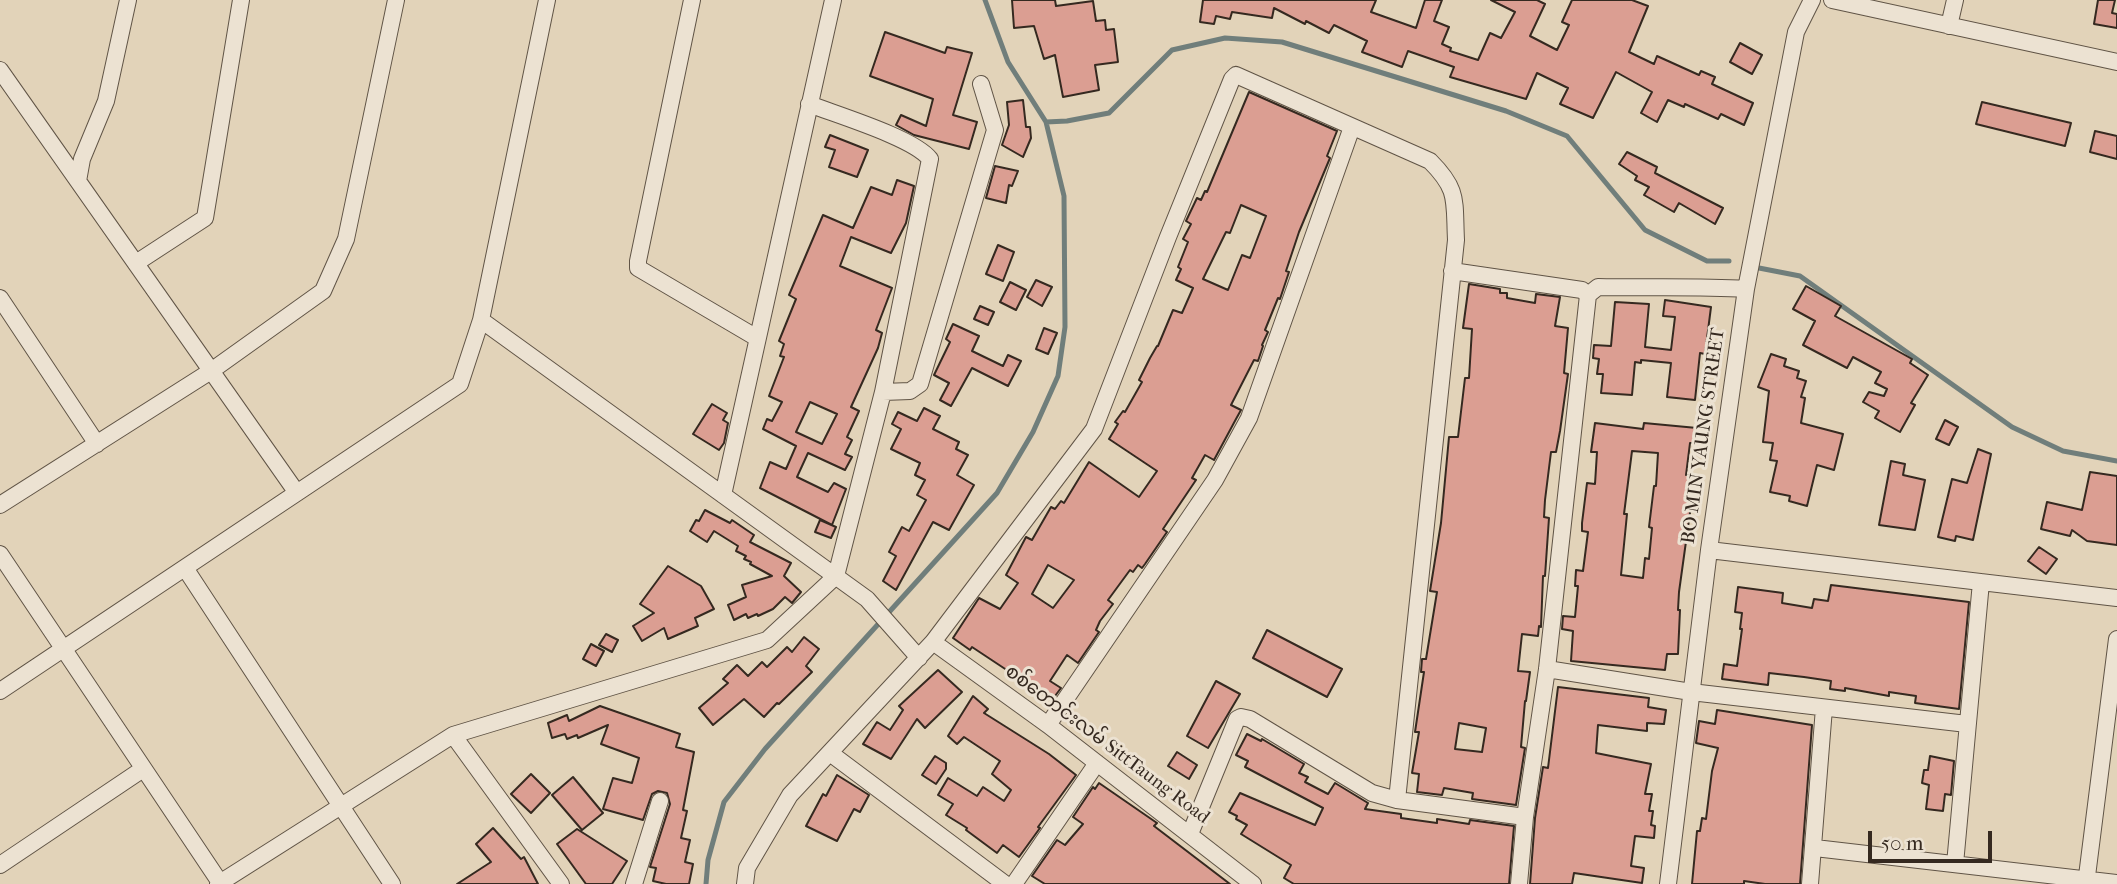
<!DOCTYPE html>
<html>
<head>
<meta charset="utf-8">
<style>
  body { margin:0 }
  #map { position:relative; width:2117px; height:884px; overflow:hidden; background:#e2d3b9; font-family:"IM FELL French Canon",serif }
  canvas { display:block }
  .scale { position:absolute; left:1868px; top:831px; width:124px; height:32px; box-sizing:border-box; border:4px solid #352920; border-top:0; padding-left:9px; font-size:21px; line-height:24px; white-space:nowrap; color:#352920; -webkit-text-stroke:5px #ece2d2; paint-order:stroke }
</style>
</head>
<body>
<div id="map">
<canvas width="2117" height="884"></canvas>
<div class="scale">50 m</div>
</div>
<script>
const c = document.querySelector('canvas').getContext('2d');
c.lineJoin = 'round';
function stroke(path, color, width, dash) { c.strokeStyle = color; c.lineWidth = width; c.lineCap = dash ? 'butt' : 'round'; c.setLineDash(dash || []); c.stroke(path); }
function paint(path, color) { c.fillStyle = color; c.fill(path, 'evenodd'); }
function label(font, color, halo, rows, align = 'center') {
  c.font = font + ' "IM FELL French Canon","Noto Sans Myanmar",serif'; c.lineWidth = 6; c.setLineDash([]); c.textBaseline = 'middle'; c.strokeStyle = halo; c.fillStyle = color; for (const [text, x, y, turn = 0] of rows) {
    c.save(); c.translate(x, y); c.rotate((+turn || 0) * Math.PI / 180); c.textAlign = isNaN(turn) ? turn : align; if (halo) c.strokeText(text, 0, 0); c.fillText(text, 0, 0); c.restore();
  }
}
const stream = new Path2D(`
  M1046,122L1067,121L1109,113L1172,50L1225,38L1282,42L1506,111L1567,136L1645,230L1707,261H1729
  M1759,268L1800,276L2012,427L2063,451L2117,461
  M706,884L708,860L724,802L765,749L997,493L1033,432L1058,376L1065,327L1064,196L1046,122L1008,62L985,0`);
const building = new Path2D(`
  M1012,0H1055L1056,6L1093,1L1096,21L1105,20L1106,30L1114,29L1118,62L1095,65L1099,90L1063,97L1055,55L1044,59L1034,26L1014,28Z
  M1203,0H1376L1371,12L1416,28L1425,0H1442L1434,21L1449,27L1442,44L1451,48L1450,51L1478,60L1490,33L1501,38L1515,12L1491,0H1537L1545,4L1530,36L1557,50L1569,25L1562,22L1572,0H1632L1648,6L1629,52L1654,64L1657,56L1699,75L1701,71L1715,77L1712,84L1753,103L1744,125L1721,114L1718,119L1685,104L1684,107L1668,100L1657,122L1641,113L1652,92L1616,72L1593,118L1560,104L1568,88L1537,73L1526,99L1450,77L1454,67L1408,51L1402,67L1362,52L1367,41L1334,25L1329,33L1306,21L1305,24L1274,8L1272,18L1232,12L1230,19L1216,16L1214,24L1200,22Z
  M2098,0H2115L2112,13L2117,14V28L2094,24Z
  M885,32L945,53L947,47L972,53L953,115L977,122L969,149L914,135L896,125L901,115L926,126L933,99L870,76Z
  M1740,43L1762,55L1752,74L1730,62Z
  M1249,92L1337,131L1327,156L1330,158L1299,232L1286,271L1289,272L1280,299L1278,298L1265,330L1268,332L1262,345L1263,346L1258,361L1254,360L1231,405L1241,410L1236,419L1214,460L1205,455L1192,478L1196,480L1163,529L1167,532L1145,564L1142,568L1138,565L1133,572L1130,570L1108,600L1113,604L1100,621L1096,630L1099,632L1078,663L1067,655L1050,681L1061,688L1052,700L972,647L970,650L953,638L979,598L1000,609L1018,583L1006,575L1026,537L1032,540L1051,507L1055,509L1061,501L1064,503L1089,462L1139,497L1157,471L1109,439L1118,424L1115,422L1123,411L1125,412L1142,382L1139,380L1150,358L1157,346H1158L1173,310L1182,313L1193,288L1176,280L1181,269L1178,267L1188,242L1183,239L1191,224L1186,221L1197,198L1201,200L1205,191L1207,192ZM1241,205L1266,216L1250,258L1242,255L1228,290L1203,279L1226,232L1230,233ZM1048,565L1074,580L1053,608L1032,594Z
  M1023,100L1026,127H1030L1031,138L1023,157L1002,145L1009,125L1007,102Z
  M1982,102L2071,123L2065,146L1976,124Z
  M2095,131L2117,136V159L2090,152Z
  M830,135L868,150L857,177L829,167L835,150L825,147Z
  M1627,152L1657,167L1655,173L1723,208L1715,224L1679,203L1674,212L1644,195L1649,187L1635,180L1637,176L1619,164Z
  M995,166L1018,171L1012,186L1009,185L1006,203L986,198Z
  M897,180L914,186L906,223L891,253L851,237L840,266L892,288L876,330L882,333L878,348L851,407L859,411L847,437L852,440L845,454L852,457L845,470L808,453L797,477L828,492L834,483L846,489L832,525L760,488L770,462L786,469L796,446L763,429L767,419L772,421L782,402L769,396L784,357L780,356L784,344L779,341L796,299L789,295L823,215L853,228L871,187L892,195ZM810,402L837,414L822,444L796,432Z
  M998,245L1014,252L1003,281L986,274Z
  M1036,280L1052,287L1042,306L1027,297Z
  M1010,282L1026,290L1016,310L1000,302Z
  M1469,284L1500,289V293H1507V298L1535,303L1536,294L1560,297L1555,326L1568,328L1564,373L1568,374L1560,431L1556,452H1551L1545,500L1544,517L1549,518L1545,576H1543L1541,627L1539,626L1538,636L1522,634L1518,671L1530,672L1526,701H1525L1521,747L1525,748L1516,805L1472,799L1473,793L1444,788L1442,795L1417,792L1419,774L1412,773L1419,732H1415L1424,672H1421L1422,659H1426L1437,592L1430,591L1441,523L1449,437H1458L1465,378H1469L1472,329L1463,328ZM1459,723L1486,728L1482,752L1455,749Z
  M1806,286L1841,306L1835,316L1912,359L1910,363L1928,375L1911,403L1915,405L1900,432L1875,418L1879,411L1863,402L1869,392L1884,396L1887,389L1875,383L1881,372L1853,357L1847,368L1803,345L1815,321L1793,309Z
  M1665,300L1711,307L1705,354L1700,353L1695,400L1667,397L1671,363L1641,360V363L1635,362L1632,395L1601,393L1603,374H1597L1599,359L1593,358L1594,345L1611,346L1615,302L1649,304L1645,347L1671,350L1675,317L1663,316Z
  M980,306L994,312L988,325L974,319Z
  M953,324L979,336L972,351L1003,366L1008,355L1021,361L1008,386L972,368L951,406L940,400L949,383L934,375L950,342L946,339Z
  M1044,328L1057,333L1048,354L1036,349Z
  M1771,354L1786,359L1784,366L1799,371L1797,378L1806,381L1801,397L1805,398L1801,423L1843,434L1834,470L1817,465L1807,506L1789,501L1790,496L1770,492L1777,461L1770,460L1773,443L1763,442L1769,391L1758,387Z
  M712,404L727,413L723,420L728,423L724,443L719,450L693,434Z
  M924,408L940,416L933,429L959,442L956,449L968,455L957,475L974,485L949,530L933,522L896,590L883,581L896,556L889,552L902,527L909,531L926,500L917,495L925,480L915,475L920,463L891,449L901,429L892,424L898,412L917,421Z
  M1945,420L1958,427L1949,445L1936,439Z
  M1595,423L1643,429L1644,423L1697,428L1696,443H1690L1686,475H1691L1689,490L1693,491L1679,592L1678,610H1680L1678,654H1667L1665,670L1571,661L1573,631L1562,629L1563,616L1575,617L1578,586H1575L1576,570L1583,571L1588,532L1582,531V523L1587,483L1595,484L1597,452H1591ZM1632,451L1658,453L1656,486H1654L1649,527L1652,528L1649,559L1645,558L1643,578L1621,575L1627,514H1624Z
  M1978,449L1991,454L1973,540L1956,536L1955,541L1938,537L1952,479L1967,483Z
  M1891,461L1905,464L1903,475L1925,480L1915,530L1879,525Z
  M2090,472L2117,476V545L2087,541L2072,530L2070,536L2041,529L2047,502L2082,510Z
  M705,510L730,523L732,520L754,535L750,542L791,563L784,576L801,592L792,603L785,597L773,609L758,616L757,614L748,618L746,614L734,620L728,605L746,597L742,585L772,576L750,564L751,562L744,559L746,556L736,551L738,546L714,531L707,542L690,531L696,520L699,521Z
  M820,520L836,527L831,538L815,532Z
  M2039,547L2057,559L2046,574L2028,561Z
  M668,566L701,586L714,609L695,618L698,626L668,639L664,628L642,641L633,626L654,613L640,604Z
  M1831,585L1969,602L1959,709L1915,703L1916,696L1889,692V696L1845,688V691L1830,689L1831,681L1804,677L1769,673L1768,685L1722,679L1724,664L1737,666L1742,629H1740L1742,613L1735,612L1738,587L1783,593L1782,603L1812,608L1814,599L1828,601Z
  M1267,630L1342,669L1327,697L1253,658Z
  M606,634L618,640L612,652L599,645Z
  M804,637L819,649L806,666L812,672L779,704L777,703L764,717L744,699L713,725L699,708L728,683L723,679L737,665L748,676L762,662L767,667L787,647L792,652Z
  M591,644L604,651L596,666L583,659Z
  M938,670L962,692L925,728L917,719L891,759L863,744L877,722L890,730L903,710L899,706Z
  M1216,681L1240,694L1208,748L1187,736Z
  M1558,687L1649,698L1648,707L1666,710L1664,724L1647,723V731L1598,725L1596,753L1651,764L1645,794H1652L1649,811H1653L1651,825L1655,826L1654,838L1635,836L1631,866L1644,868L1642,883L1574,873L1572,884H1530L1535,818L1543,767L1548,768Z
  M973,696L988,709L984,713L1049,754L1076,775L1038,827L1040,828L1019,857L1003,845L997,853L966,830L967,828L946,815L953,804L938,795L948,778L977,796L983,787L1004,801L1011,790L992,774L1000,761L964,737L957,744L948,736Z
  M600,706L680,734L676,747L694,752L683,810L687,811L681,838L690,840L685,862L693,864L689,884H666L653,881L656,868L650,867L670,804L667,793L658,791L652,794L643,820L603,809L613,778L632,783L639,758L601,744L608,725L578,738L577,735L567,739L565,734L552,738L548,723L567,715L569,721Z
  M1717,710L1812,725L1800,884H1765L1744,881V884H1692L1697,831H1700L1702,818L1706,819L1712,771L1718,748L1696,743L1699,721L1715,724Z
  M1247,734L1261,741L1262,739L1304,764L1299,773L1308,777L1305,782L1328,794L1335,783L1368,803L1365,809L1401,814V818L1437,823V819L1469,824L1470,820L1514,826L1509,884H1294L1284,878L1291,865L1241,834L1247,825L1236,819L1237,816L1229,812L1240,793L1315,825L1323,808L1245,767L1248,761L1236,755Z
  M1177,752L1197,765L1189,779L1168,766Z
  M935,756L946,763V769L936,784L922,775Z
  M1930,756L1954,761L1951,795L1945,794L1943,811L1926,809L1929,785L1922,783L1924,770H1928Z
  M531,774L550,793L531,813L511,794Z
  M837,775L869,795L860,812L854,809L837,841L806,826L823,794L826,796Z
  M573,777L603,813L582,830L552,795Z
  M1099,783L1157,823L1154,826L1230,884H1045L1032,876L1057,840L1065,845L1083,824L1073,817L1093,787L1095,789Z
  M493,828L521,859L524,857L538,884H457L491,862L476,844Z
  M577,829L627,861L612,884H586L557,844Z`);
const street = new Path2D(`
  M692,0L638,261V268L757,338
  M1832,0L2117,62
  M1949,26L1955,0
  M0,70L297,493
  M809,104C837,115 914,138 930,159L883,392
  M78,181L82,159L106,101L128,0
  M136,263L205,218L241,0
  M1452,271L1582,290L1588,295L1547,669L1525,817L1519,884
  M1588,295L1598,287C1648,288 1697,286 1746,289
  M0,298L97,444
  M481,320L867,599L919,658
  M723,495L833,0
  M0,505L211,371L323,291L346,239L396,0
  M1709,550L2117,598
  M0,554L221,884
  M185,568L392,884
  M933,642L1048,725L1253,884
  M1547,669L1691,692L1967,724
  M0,691L460,384L481,320L547,0
  M1048,725L1215,480L1249,418L1352,127
  M453,735L561,884
  M830,753L1005,884
  M1190,834L1237,719L1241,717L1250,719L1372,793L1397,800L1525,817
  M1815,848L2117,883
  M1955,864L1981,582
  M0,865L143,769
  M218,884L453,735L767,640L836,576L883,392L910,391L920,384L995,130L981,84
  M634,884L660,801
  M745,884L747,868L790,795L933,642L1094,429L1168,237L1232,79L1236,75L1430,161C1459,190 1454,200 1456,240L1397,800
  M1014,884L1097,763
  M1668,884L1709,550L1746,289L1796,32L1812,0
  M1810,884L1824,708
  M2086,884L2117,639`);
const streetNames = [
  ["BO MIN YAUNG STREET",1704,436,-82],
  ["စစ်တောင်းလမ် SittTaung Road",1107,745,37]
];
stroke(stream, '#707e7b', 5);
paint(building, '#db9e92');
stroke(building, '#352920', 2);
stroke(street, '#605446', 18);
stroke(street, '#ece2d2', 16);
label('19px', '#352920', '#ece2d2', streetNames);
</script>
</body>
</html>
